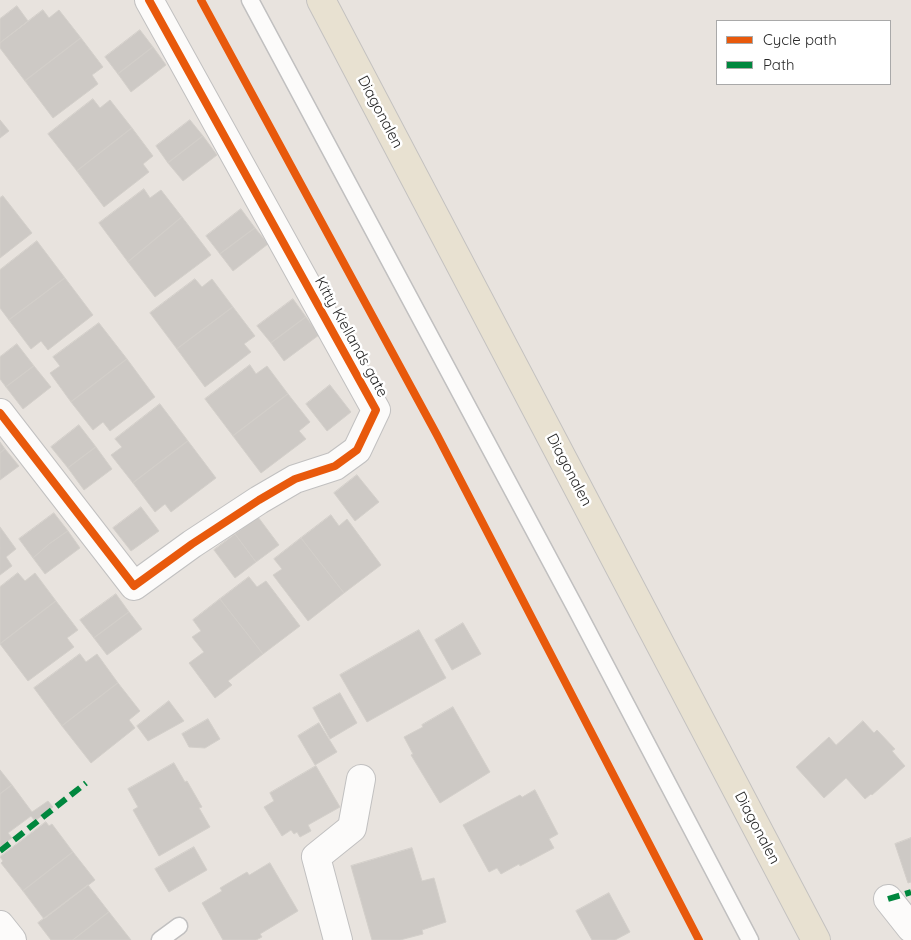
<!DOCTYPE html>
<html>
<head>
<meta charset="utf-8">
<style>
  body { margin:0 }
  #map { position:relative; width:911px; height:940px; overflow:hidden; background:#e8e3de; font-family:Quicksand,sans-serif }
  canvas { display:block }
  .legend { position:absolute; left:716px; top:20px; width:175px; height:65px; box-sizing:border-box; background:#fff; border:1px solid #a9a9a9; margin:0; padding:6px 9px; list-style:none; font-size:15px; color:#292929 }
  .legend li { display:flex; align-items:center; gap:10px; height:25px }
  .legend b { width:25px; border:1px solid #a9a9a9 }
</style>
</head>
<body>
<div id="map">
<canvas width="911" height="940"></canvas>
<ul class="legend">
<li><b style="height:6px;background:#e8590c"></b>Cycle path</li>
<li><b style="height:6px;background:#00873e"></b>Path</li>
</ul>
</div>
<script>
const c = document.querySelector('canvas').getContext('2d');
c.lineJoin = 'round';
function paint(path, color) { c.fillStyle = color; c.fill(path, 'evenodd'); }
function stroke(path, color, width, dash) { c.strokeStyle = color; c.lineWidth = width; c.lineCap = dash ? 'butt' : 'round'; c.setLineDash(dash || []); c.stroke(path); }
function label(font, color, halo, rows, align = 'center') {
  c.font = font + ' Quicksand,sans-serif'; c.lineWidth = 5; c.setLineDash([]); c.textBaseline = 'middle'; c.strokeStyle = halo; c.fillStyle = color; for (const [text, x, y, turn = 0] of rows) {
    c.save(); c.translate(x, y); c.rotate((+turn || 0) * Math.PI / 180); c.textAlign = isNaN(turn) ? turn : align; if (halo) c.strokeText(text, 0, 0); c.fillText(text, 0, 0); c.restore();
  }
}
const building = new Path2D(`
  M17,6L28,21L0,43V19Z
  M43,10L49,18L59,10L81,38L25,81L0,48V43Z
  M140,30L153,47L118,74L105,57Z
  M81,38L103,67L92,75L98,84L53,118L25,81Z
  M153,47L166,65L131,92L118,74Z
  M93,99L100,108L110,100L132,128L77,171L48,134Z
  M0,120L9,131L0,138Z
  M190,120L203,136L168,163L156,146Z
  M132,128L153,156L143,164L149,172L104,207L77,171Z
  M203,136L217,155L183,181L168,163Z
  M144,189L150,198L161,190L182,217L128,262L99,223Z
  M3,196L32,233L0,258V198Z
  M241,209L255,228L220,254L206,236Z
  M182,217L211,255L155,297L128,262Z
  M255,228L268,244L233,271L220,254Z
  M37,241L65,278L9,320L0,308V270Z
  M65,278L93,315L48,350L41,341L31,349L9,320Z
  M195,279L202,287L212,279L233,307L177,349L150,313Z
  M293,299L306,317L271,343L257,326Z
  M233,307L255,336L244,344L251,352L205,387L177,349Z
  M306,317L319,335L284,361L271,343Z
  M99,323L127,359L71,402L50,373L60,366L53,357Z
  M17,344L34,366L6,387L0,379V357Z
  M127,359L155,397L110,431L103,422L93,430L71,402Z
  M250,365L256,374L267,366L288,394L233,436L205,399Z
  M34,366L51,387L23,409L6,387Z
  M330,385L351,412L327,431L306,404Z
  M288,394L310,422L299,431L306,439L261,473L233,436Z
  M160,404L188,441L133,483L111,455L122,447L115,439Z
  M79,425L96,447L68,468L51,447Z
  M188,441L216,478L171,512L165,504L155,512L133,483Z
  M0,442L5,449L0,453Z
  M96,447L112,469L84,490L68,468Z
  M5,449L19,466L0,480V453Z
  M357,475L379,502L355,521L334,493Z
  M141,507L159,531L131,551L113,528Z
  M54,513L68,531L49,544L33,558L19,539Z
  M331,515L339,526L347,519L381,565L344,593L301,538Z
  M258,517L279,545L256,562L235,534Z
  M0,527L16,549L6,557L12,566L0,575Z
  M68,531L80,548L45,574L33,558L49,544Z
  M235,534L256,562L235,578L214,550Z
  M301,538L344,593L308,621L273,575L282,569L274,559Z
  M18,573L25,581L35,573L56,601L0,644V587Z
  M249,577L257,587L266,581L300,626L263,654L220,599Z
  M116,594L129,612L94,638L80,620Z
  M220,599L263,654L228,681L232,685L215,698L189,663L204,652L192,637L201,631L193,620Z
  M56,601L78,630L67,638L74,647L28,681L0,644Z
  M129,612L142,629L107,655L94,638Z
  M463,623L481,654L452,670L435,640Z
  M419,630L446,678L367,722L340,675Z
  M80,654L86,662L97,654L118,683L62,726L34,688Z
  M118,683L140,711L129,720L135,728L91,763L62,726Z
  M340,693L357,723L330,739L313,708Z
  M169,701L184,721L148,741L137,726Z
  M453,707L490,772L440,803L411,755L413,754L404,737L423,727L422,725Z
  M208,719L220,739L205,748L189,747L182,734Z
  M863,721L874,733L877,730L895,749L892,751L905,766L872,795L871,794L865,799L846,778L824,798L796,767L829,737L836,745Z
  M319,723L337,752L315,765L298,736Z
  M174,763L185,782L187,781L202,807L199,808L210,827L159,856L133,810L138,807L128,789Z
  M316,766L340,807L308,825L311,831L300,837L297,832L294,834L291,830L282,836L264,807L274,801L270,793Z
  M0,770L12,785L0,794Z
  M12,785L32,812L48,801L53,807L35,821L31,816L8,833L12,838L0,847V794Z
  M535,790L558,834L549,839L554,848L520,866L519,864L501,874L497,868L489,872L463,825L520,795L522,797Z
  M46,822L49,826L52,824L73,852L23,891L1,863L3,861L0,857Z
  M911,838V882L908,883L895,844Z
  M194,847L207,870L169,892L155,869Z
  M412,848L422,881L434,878L446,922L422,930L423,934L400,940H372L351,866Z
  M73,852L95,880L44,919L23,891Z
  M270,863L298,911L260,934L262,937L256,940H223L202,903L222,891L220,888L247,872L249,875Z
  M88,885L109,912L73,940H51L38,923Z
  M609,893L630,932L615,940H592L576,911Z
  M109,912L131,940H73Z`);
const lane = new Path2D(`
  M250,0L575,607L750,940
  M160,940L179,926`);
const street = new Path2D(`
  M0,413L134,586L192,544L259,500L295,479L335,466L357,450L376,410L149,0
  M888,899L911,928
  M0,925L12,940
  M338,940L316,857L352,828L361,779`);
const primary = new Path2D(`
  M321,0L816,940`);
const quiet = new Path2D(`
  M0,851L86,783
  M888,899L911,892`);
const cycleway = new Path2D(`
  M201,0L437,435L699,940
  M0,413L134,586L192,544L259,500L295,479L335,466L357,450L376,410L149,0`);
const streetNames = [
  ["Diagonalen",380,112,62],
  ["Kitty Kiellands gate",351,337,61],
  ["Diagonalen",569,470,62],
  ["Diagonalen",757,828,62]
];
paint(building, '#cdc9c5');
stroke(building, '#d3cfca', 1);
stroke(lane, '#c1c0c0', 19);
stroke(street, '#c1c0c0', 30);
stroke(primary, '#c4c2c0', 30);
stroke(lane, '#fcfbfa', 16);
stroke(street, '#fcfbfa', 28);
stroke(primary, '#e8e1d1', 28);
stroke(quiet, '#00873e', 6, [12, 6]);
stroke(cycleway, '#e8590c', 8);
label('15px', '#292929', '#fff', streetNames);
</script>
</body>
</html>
